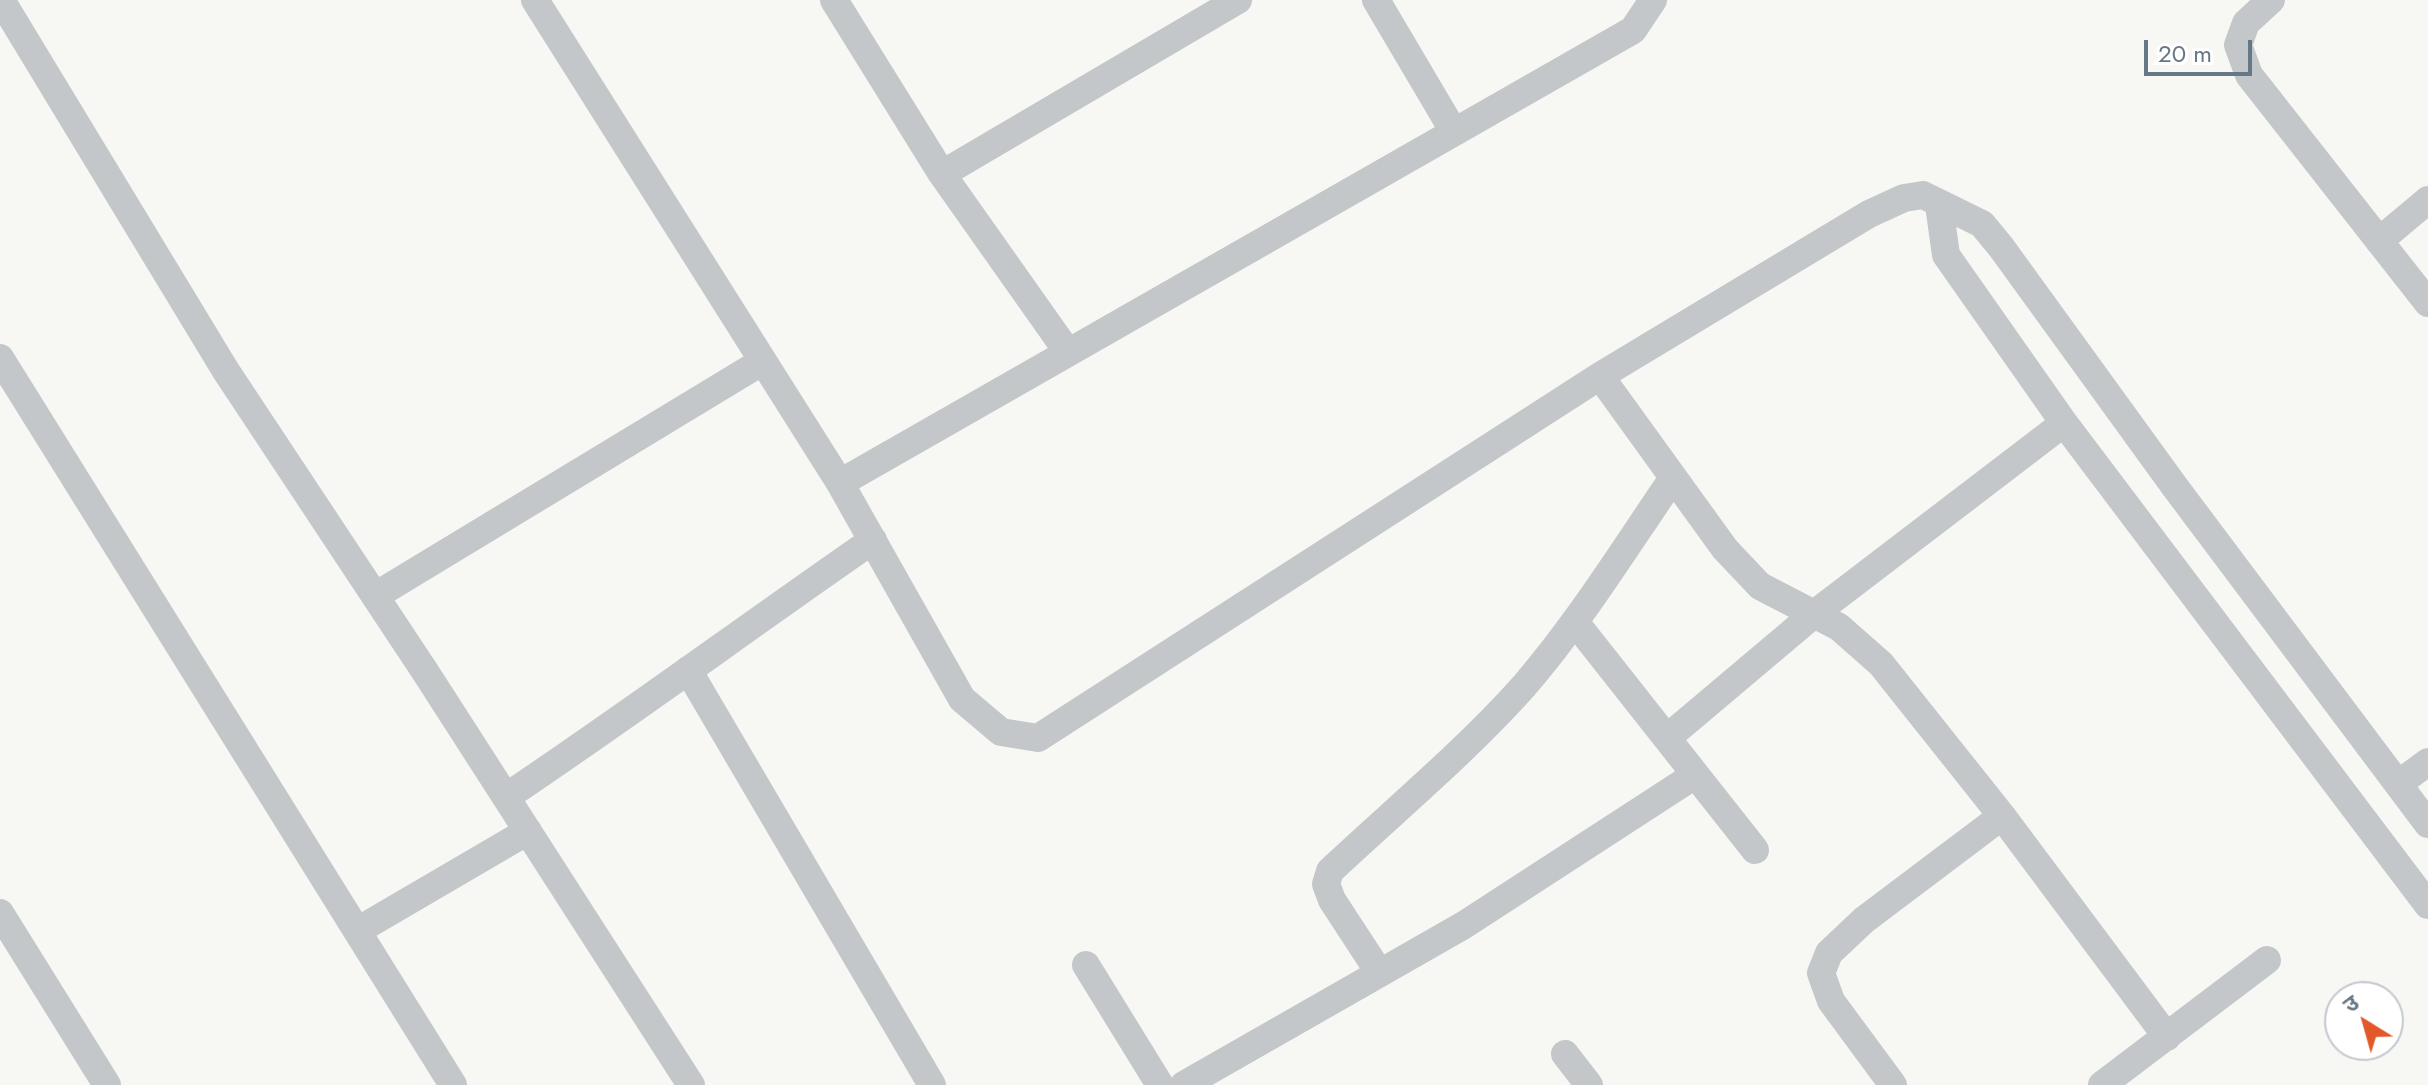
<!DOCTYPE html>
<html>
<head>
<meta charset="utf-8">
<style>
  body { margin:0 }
  #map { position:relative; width:2428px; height:1085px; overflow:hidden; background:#f7f7f4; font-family:Jost,"Noto Sans Devanagari",sans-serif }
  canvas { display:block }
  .north { position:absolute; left:2324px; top:981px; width:80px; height:80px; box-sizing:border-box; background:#fff; border:2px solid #c2c9ce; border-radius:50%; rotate:323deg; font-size:22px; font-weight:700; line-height:32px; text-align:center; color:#667785 }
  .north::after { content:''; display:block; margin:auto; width:28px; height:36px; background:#e35828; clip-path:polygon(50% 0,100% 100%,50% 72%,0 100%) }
  .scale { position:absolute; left:2144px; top:40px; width:108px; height:36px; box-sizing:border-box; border:4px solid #667785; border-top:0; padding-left:10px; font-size:24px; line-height:28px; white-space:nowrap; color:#667785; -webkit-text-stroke:6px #fff; paint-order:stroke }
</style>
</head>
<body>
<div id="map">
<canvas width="2428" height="1085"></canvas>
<div class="north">उ</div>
<div class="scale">20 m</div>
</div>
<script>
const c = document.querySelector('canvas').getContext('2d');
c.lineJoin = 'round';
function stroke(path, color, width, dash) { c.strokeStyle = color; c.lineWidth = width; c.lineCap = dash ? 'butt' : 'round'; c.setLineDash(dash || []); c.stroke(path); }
const minor = new Path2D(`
  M1,0L226,371L426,673L691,1085
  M535,0L840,483L962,699L1001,732L1038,738L1600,376L1869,214L1904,198L1923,195L1982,224L2001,247L2175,487L2428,824
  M834,0L942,174L1067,351
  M1376,0L1454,132
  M2271,0L2246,23L2238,45L2249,75L2428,303
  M942,174L1238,0
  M1939,205L1946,255L2064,423L2428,905
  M2379,241L2428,200
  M0,358L453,1085
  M1600,376L1725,549L1760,586L1839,627L1881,664L2002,816L2167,1037
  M840,483L1633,30L1653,0
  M375,596L763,361
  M1575,622L1755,850
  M688,670L932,1085
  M1667,738L1814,614L2064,423
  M2398,784L2428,762
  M506,797C630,714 750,625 873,540
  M0,913L107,1085
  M357,931L528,831
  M1086,965L1160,1085
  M1379,972L1332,900L1326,884L1330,871C1395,810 1464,753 1524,686C1580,621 1625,548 1673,478
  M1565,1054L1589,1085
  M1184,1085L1464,925L1695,775
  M1893,1085L1831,1001L1821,973L1829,953L1864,920L2002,816
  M2102,1085L2267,960`);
stroke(minor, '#c3c7ca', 28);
</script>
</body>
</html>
